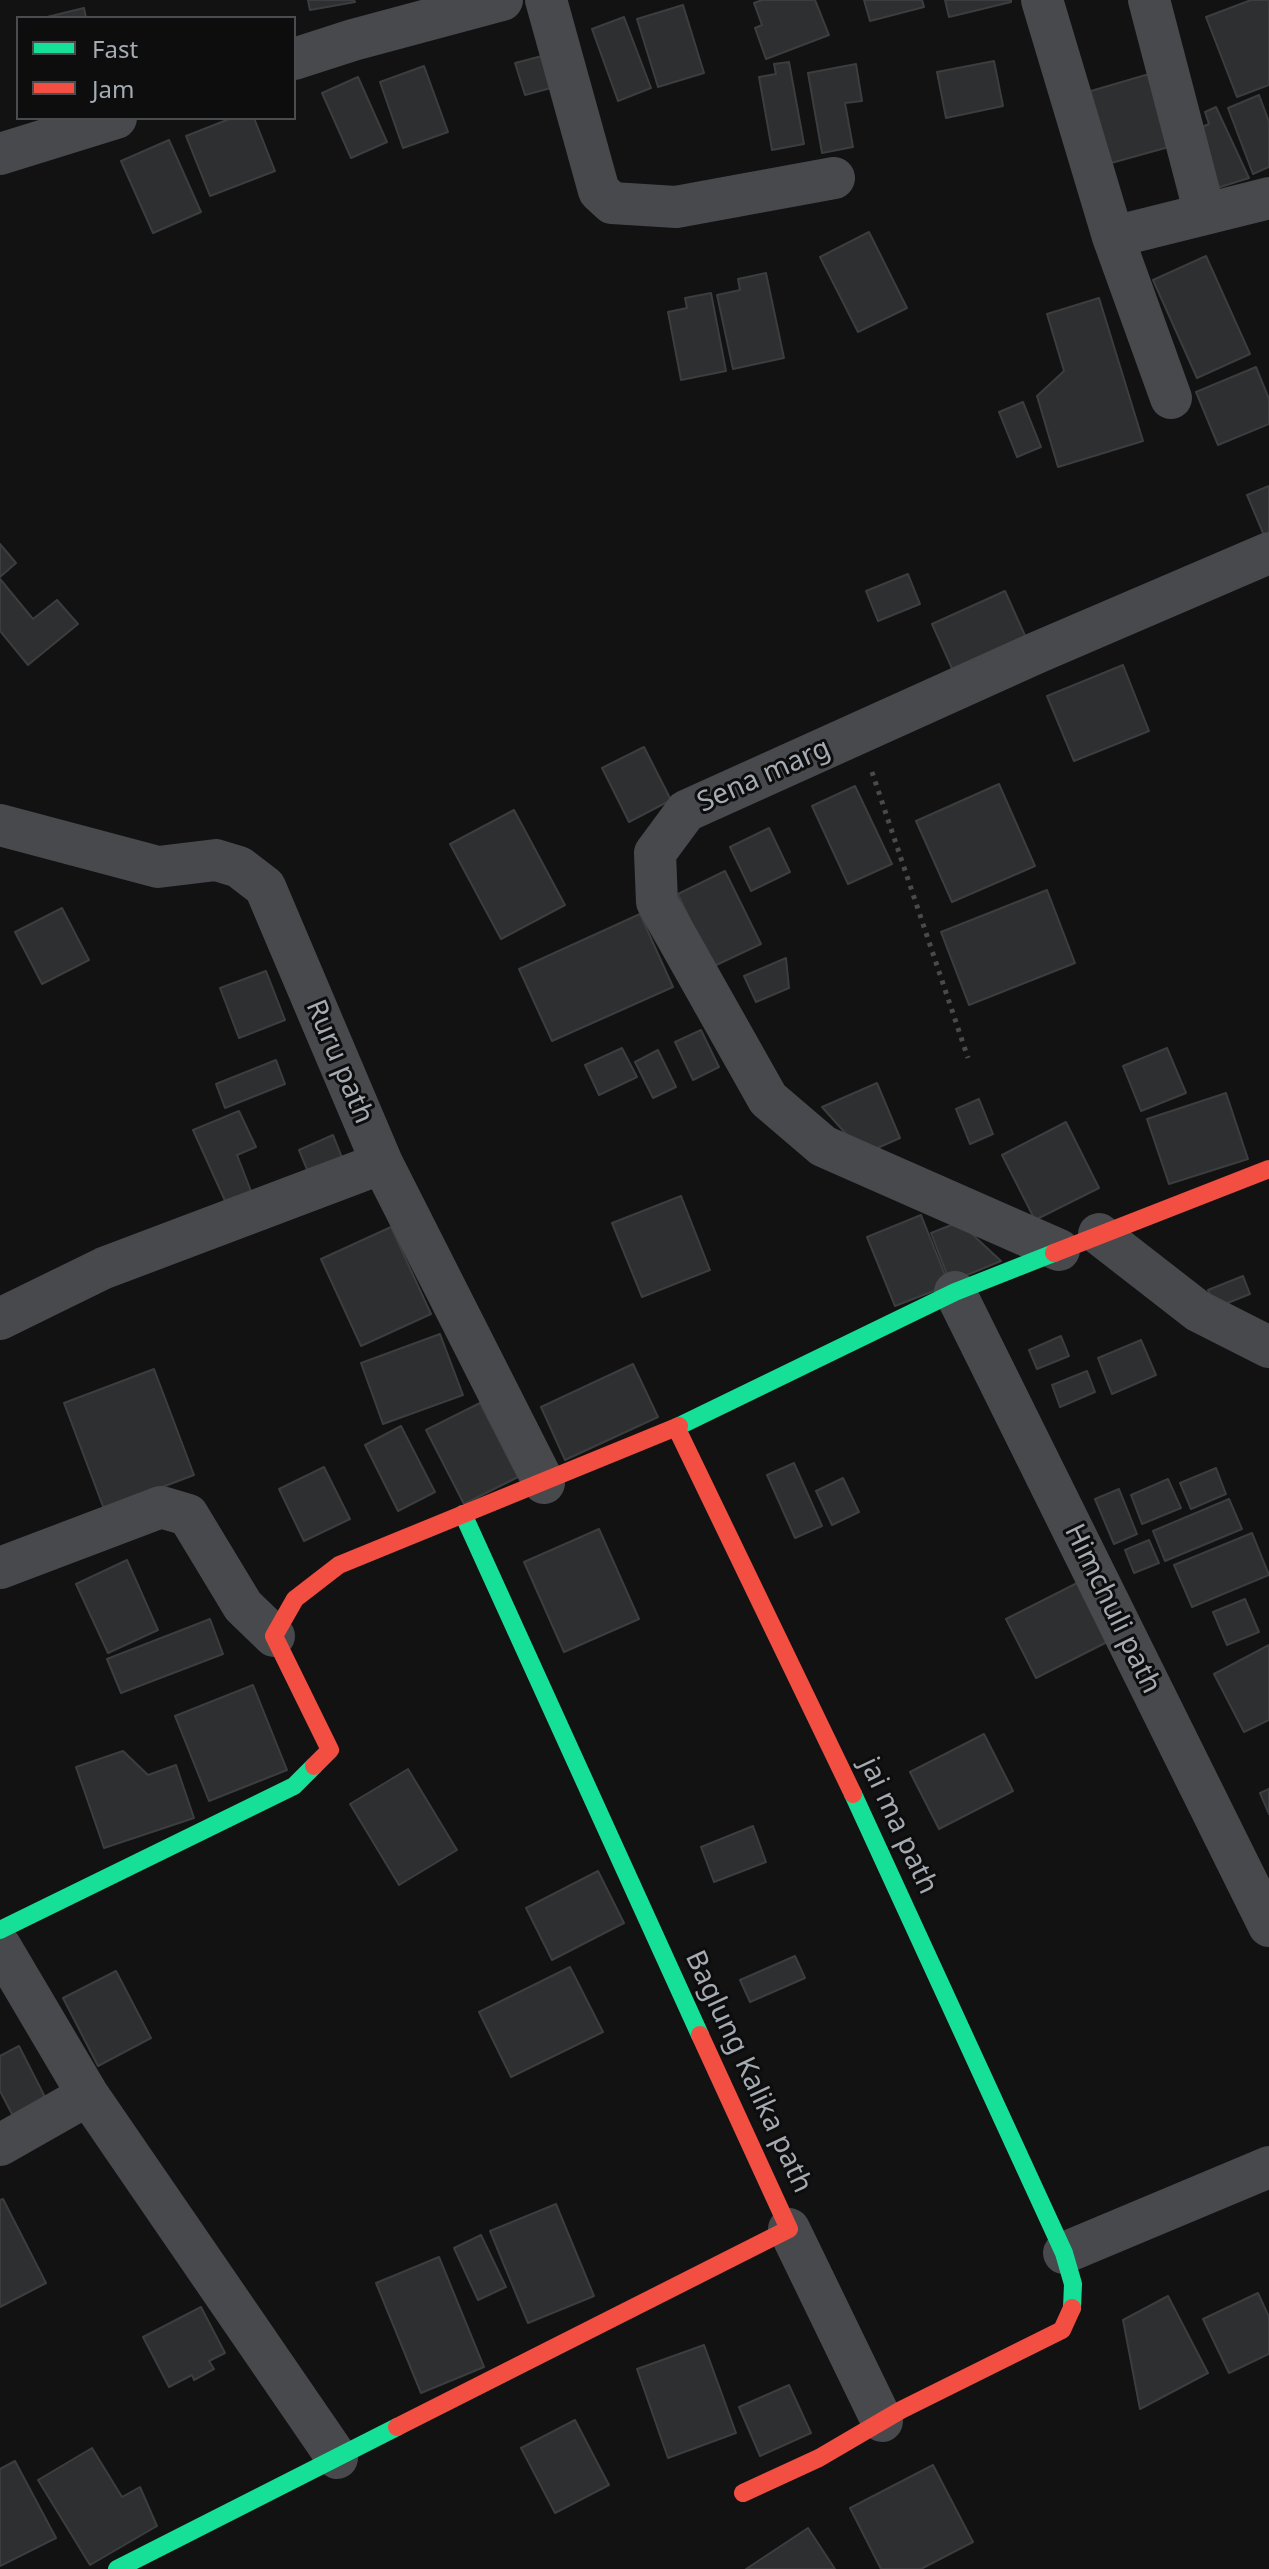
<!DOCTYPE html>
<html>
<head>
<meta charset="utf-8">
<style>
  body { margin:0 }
  #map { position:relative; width:1269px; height:2569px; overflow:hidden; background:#121213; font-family:"Noto Sans",sans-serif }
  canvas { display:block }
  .legend { position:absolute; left:16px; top:16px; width:280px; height:104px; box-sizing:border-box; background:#0d0d0e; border:2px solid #4a4c50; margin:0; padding:10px 14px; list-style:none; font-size:24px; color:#a5abb2 }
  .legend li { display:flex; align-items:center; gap:16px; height:40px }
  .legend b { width:40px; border:2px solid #4a4c50 }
</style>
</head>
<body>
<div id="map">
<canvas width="1269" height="2569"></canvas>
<ul class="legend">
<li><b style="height:10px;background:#16e098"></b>Fast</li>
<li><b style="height:10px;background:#f24e42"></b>Jam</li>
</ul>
</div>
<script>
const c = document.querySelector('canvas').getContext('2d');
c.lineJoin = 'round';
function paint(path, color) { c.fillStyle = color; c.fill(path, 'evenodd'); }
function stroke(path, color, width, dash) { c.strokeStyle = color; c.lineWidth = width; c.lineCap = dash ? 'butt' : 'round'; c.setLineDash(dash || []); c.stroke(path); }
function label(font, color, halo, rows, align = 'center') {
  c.font = font + ' "Noto Sans",sans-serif'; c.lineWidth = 6; c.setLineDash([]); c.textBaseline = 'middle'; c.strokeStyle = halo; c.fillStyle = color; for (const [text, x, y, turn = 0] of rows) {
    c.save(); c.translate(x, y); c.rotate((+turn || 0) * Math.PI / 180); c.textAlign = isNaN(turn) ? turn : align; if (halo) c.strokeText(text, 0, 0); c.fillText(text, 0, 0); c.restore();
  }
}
const building = new Path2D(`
  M308,0H354L355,2L310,10Z
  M762,0H815L829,35L766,59L755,28L762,25L754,3Z
  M864,0H922L924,7L870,21Z
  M945,0H1011V2L949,17Z
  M1251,0H1269V85L1237,97L1206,17Z
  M683,5L704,73L658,87L637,19Z
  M84,8L86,18H43Z
  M624,17L651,88L618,101L592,29Z
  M542,56L551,88L525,95L515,63Z
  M994,61L1003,106L946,118L937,72Z
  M789,62L804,144L772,150L759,77L776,74L774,64Z
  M856,64L862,101L845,103L853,147L822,153L808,73Z
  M424,66L448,132L403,148L380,82Z
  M1156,72L1176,145L1104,165L1084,93Z
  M358,77L387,142L351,158L322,93Z
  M1259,95L1269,122V167L1253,174L1228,108Z
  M1216,107L1249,178L1217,188L1202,127L1209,124L1205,112Z
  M232,118H254L275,171L210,196L186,136Z
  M169,140L201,212L153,233L121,161Z
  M869,232L907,308L858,332L820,257Z
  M1206,256L1250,354L1197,378L1153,280Z
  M766,273L784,358L733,369L717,295L740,290L738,279Z
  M711,293L726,371L681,380L668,312L687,308L685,298Z
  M1099,298L1143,441L1058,467L1037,396L1064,371L1047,314Z
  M1256,367L1269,399V424L1218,445L1196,392Z
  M1023,402L1041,447L1017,457L999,412Z
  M1269,486V538L1266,540L1247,495Z
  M0,544L16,563L0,577Z
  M908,574L920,604L878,621L866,591Z
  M0,579L33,619L57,600L78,624L28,665L0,631Z
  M1005,591L1027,640L954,673L932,624Z
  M1123,665L1149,731L1074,761L1047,696Z
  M644,747L671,800L629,822L602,768Z
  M999,784L1035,866L952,902L916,821Z
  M855,786L892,864L848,884L812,806Z
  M514,810L565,905L501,939L450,844Z
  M769,828L790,872L751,891L730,847Z
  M725,871L761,944L712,967L678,894Z
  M1047,890L1075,963L969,1005L941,932Z
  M62,908L89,960L42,984L15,932Z
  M640,914L673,987L552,1041L519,969Z
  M786,958L789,988L756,1002L744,976Z
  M266,971L285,1020L239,1038L220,988Z
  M701,1030L719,1067L693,1080L675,1042Z
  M622,1048L637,1077L599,1095L585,1065Z
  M1167,1048L1186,1093L1141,1111L1123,1066Z
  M658,1050L676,1087L653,1098L635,1062Z
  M276,1060L285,1084L225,1108L216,1084Z
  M877,1083L900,1138L864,1154L822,1107Z
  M1226,1093L1248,1159L1169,1184L1147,1119Z
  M979,1099L993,1134L970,1144L956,1109Z
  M239,1111L256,1147L237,1155L251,1191L226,1203L193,1130Z
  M1066,1122L1099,1188L1035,1220L1002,1155Z
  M333,1135L347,1170L313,1184L299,1150Z
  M681,1196L710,1270L642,1297L612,1223Z
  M921,1215L949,1285L895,1306L867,1237Z
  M959,1222L1001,1261L950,1282L931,1233Z
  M391,1227L431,1314L361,1346L321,1259Z
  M1243,1276L1250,1294L1215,1308L1208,1290Z
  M440,1334L463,1395L383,1424L361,1363Z
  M1061,1336L1069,1356L1037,1369L1029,1350Z
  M1141,1340L1156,1375L1112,1394L1098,1358Z
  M633,1364L658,1417L565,1460L541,1407Z
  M154,1369L194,1475L104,1509L64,1403Z
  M1087,1371L1095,1392L1060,1407L1052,1385Z
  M480,1403L518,1477L464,1504L426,1430Z
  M401,1426L435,1492L398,1511L365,1445Z
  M794,1463L822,1526L795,1538L767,1475Z
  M324,1467L350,1519L304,1541L279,1489Z
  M1216,1468L1226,1494L1191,1509L1180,1483Z
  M843,1478L859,1512L832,1525L816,1491Z
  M1168,1479L1181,1508L1142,1524L1131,1495Z
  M1119,1489L1137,1534L1114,1544L1095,1499Z
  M1229,1499L1242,1529L1165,1561L1153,1531Z
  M599,1529L639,1619L564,1652L524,1562Z
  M1252,1533L1269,1575L1192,1607L1174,1565Z
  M1149,1540L1159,1563L1134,1573L1125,1550Z
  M127,1560L158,1630L108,1653L76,1584Z
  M1087,1578L1117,1637L1036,1678L1006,1619Z
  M1245,1599L1259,1632L1227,1645L1213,1612Z
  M210,1619L223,1654L121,1693L107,1659Z
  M1269,1645V1720L1244,1732L1214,1674Z
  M253,1685L287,1770L209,1801L175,1716Z
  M984,1734L1013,1791L939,1829L910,1772Z
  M123,1751L148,1775L176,1765L194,1818L104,1848L76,1767Z
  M408,1769L457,1850L399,1885L350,1804Z
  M1269,1789V1814L1260,1793Z
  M753,1826L766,1862L714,1882L701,1847Z
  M598,1871L624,1923L552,1960L526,1908Z
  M795,1956L805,1978L750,2002L740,1980Z
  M570,1967L603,2032L511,2077L479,2012Z
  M116,1971L151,2038L98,2066L63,1998Z
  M19,2046L47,2101L14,2118L0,2091V2056Z
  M3,2199L46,2283L0,2307V2200Z
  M556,2204L594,2296L528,2323L490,2231Z
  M481,2235L506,2287L478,2300L454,2248Z
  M439,2257L484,2367L421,2393L376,2283Z
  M1258,2293L1269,2317V2354L1229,2373L1203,2319Z
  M1168,2296L1208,2373L1140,2409L1123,2320Z
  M201,2307L225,2353L209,2361L214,2369L194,2380L192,2375L169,2387L143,2337Z
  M704,2345L736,2433L668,2458L637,2369Z
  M789,2385L811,2433L760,2456L739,2407Z
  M575,2420L609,2485L555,2513L521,2448Z
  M92,2448L122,2497L140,2487L157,2526L90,2565L38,2480Z
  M15,2461L56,2538L0,2566V2469Z
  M933,2465L973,2542L921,2569H881L850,2508Z
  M808,2528L835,2569H746Z`);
const path = new Path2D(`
  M872,772L968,1058`);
const street = new Path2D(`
  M546,0L599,191L612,203L676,207L834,178
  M1042,0L1113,237L1171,398
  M1149,0L1205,214
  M294,59L353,40L502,0
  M0,154L116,118
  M1113,237L1269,198
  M0,825L158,867L216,860L239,867L265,887L382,1163L544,1483
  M1099,1234L1198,1311L1269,1347
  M1059,1250L823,1146L768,1099L657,902L655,853L686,811L1036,653L1269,553
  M955,1292L1269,1926
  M0,1319L104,1268L382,1163
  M0,1568L161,1507L188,1515L243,1606L274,1636
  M0,1946L88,2095L0,2145
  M88,2095L337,2458
  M789,2229L882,2421
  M1064,2253L1269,2167`);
const fast = new Path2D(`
  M679,1426L955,1292L1054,1253
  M463,1514L700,2035
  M853,1794L1064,2253L1073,2284L1072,2308
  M0,1930L294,1786L314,1766
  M117,2569L397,2427`);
const jam = new Path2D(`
  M1054,1253L1269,1169
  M676,1427L853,1794
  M314,1766L330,1750L274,1636L295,1599L339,1565L679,1426
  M397,2427L789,2229L700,2035
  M743,2493L819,2458L901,2410L1062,2330L1072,2308`);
const streetNames = [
  ["Sena marg",764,776,-24],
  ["Ruru path",339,1062,67],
  ["Himchuli path",1112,1609,64],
  ["jai ma path",898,1826,65],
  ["Baglung Kalika path",748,2072,65]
];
paint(building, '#2e2f30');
stroke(building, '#3b3d3f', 2);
stroke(path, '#494a4c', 5, [4, 6]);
stroke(street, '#47494c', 42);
stroke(fast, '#16e098', 18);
stroke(jam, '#f24e42', 18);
label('28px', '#a5abb2', '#0d0d0e', streetNames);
</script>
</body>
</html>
